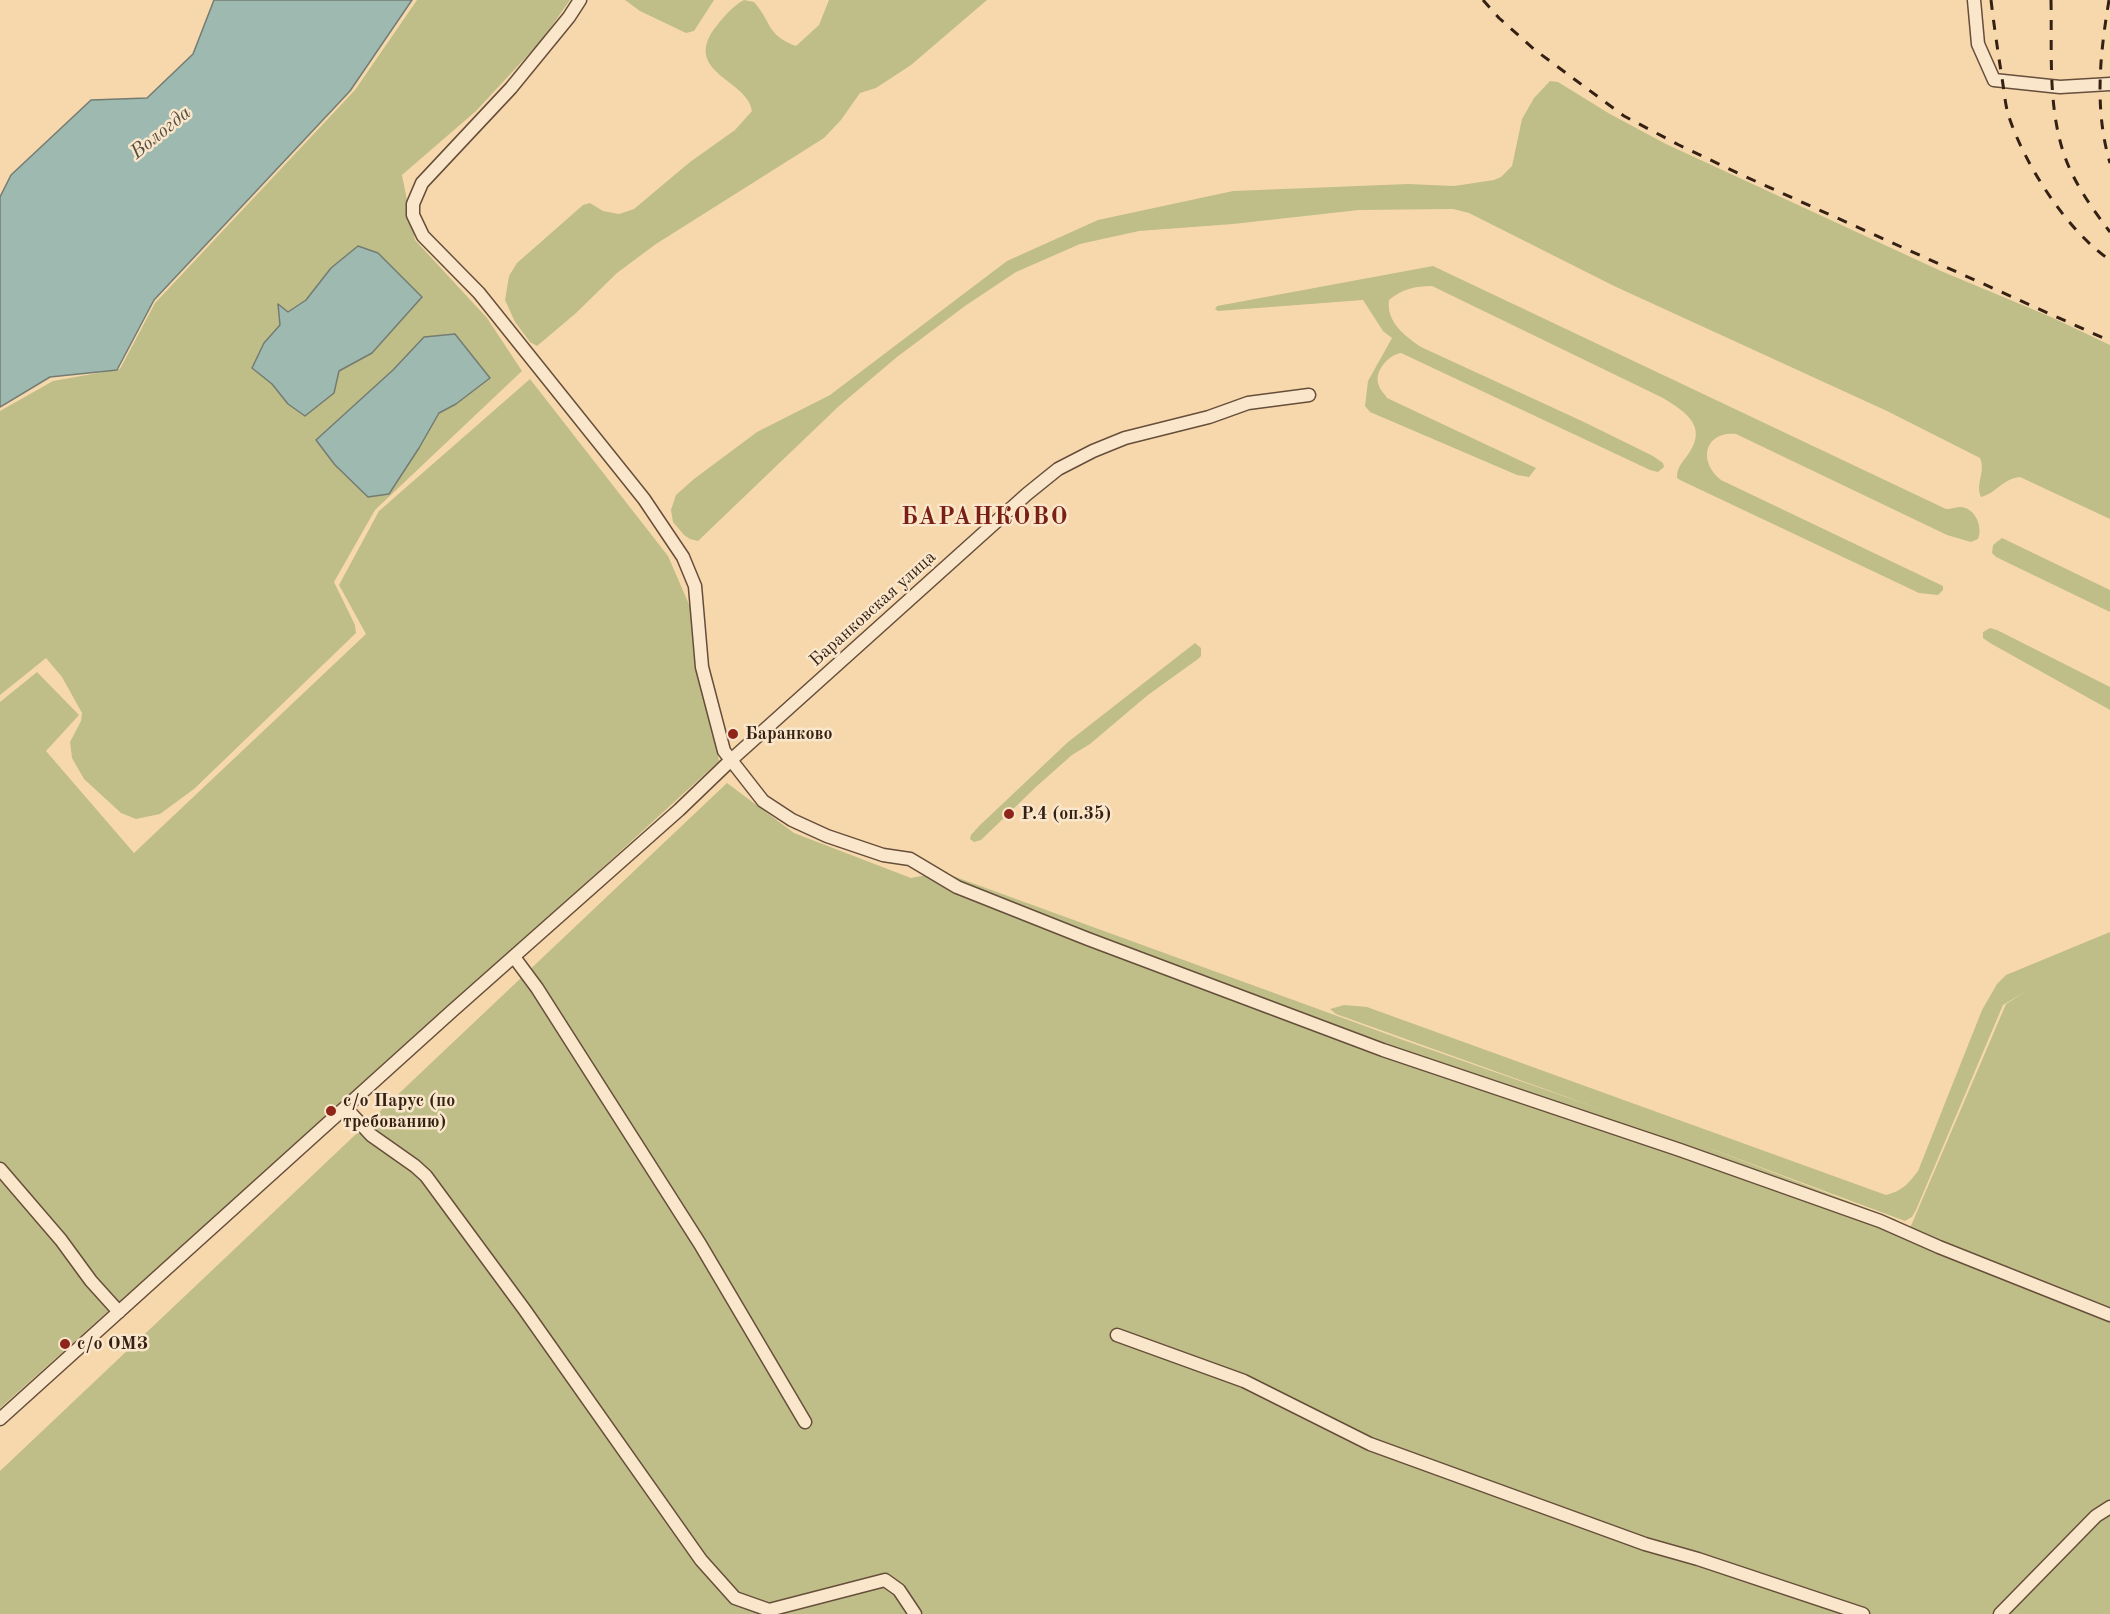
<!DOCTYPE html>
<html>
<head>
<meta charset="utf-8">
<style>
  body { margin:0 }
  canvas { display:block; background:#f7d8ad }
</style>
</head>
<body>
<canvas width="2110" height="1614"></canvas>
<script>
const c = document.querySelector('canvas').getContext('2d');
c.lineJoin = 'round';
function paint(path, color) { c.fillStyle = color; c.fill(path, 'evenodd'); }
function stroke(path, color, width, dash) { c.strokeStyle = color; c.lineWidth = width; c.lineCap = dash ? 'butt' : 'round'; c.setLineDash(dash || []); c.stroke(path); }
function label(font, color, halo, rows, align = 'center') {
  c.font = font + ' "Old Standard TT",serif'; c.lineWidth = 5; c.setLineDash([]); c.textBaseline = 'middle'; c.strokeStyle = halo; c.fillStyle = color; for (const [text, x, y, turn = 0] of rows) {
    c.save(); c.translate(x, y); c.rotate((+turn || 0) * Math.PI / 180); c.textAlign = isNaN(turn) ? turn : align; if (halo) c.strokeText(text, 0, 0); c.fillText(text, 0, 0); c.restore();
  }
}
const green = new Path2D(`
  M417,0H570L541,41L476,111L402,175L415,240L487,318L522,371L375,510L334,582L355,625L356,633L194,789L160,814L136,819L121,813L84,779L72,758L70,742L81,721L82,713L62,677L46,658L0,695V411L53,381L120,369L155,303L355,90ZM331,268L422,297L372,353L339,371L334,393L288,404L272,384L252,368L264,343L280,325L278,305L288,312L307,300ZM424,337L490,378L456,404L439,413L316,440L393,370Z
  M625,0H714L694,31L686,33L640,11Z
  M744,0L754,2C772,22 766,35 796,46L819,25L829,0H987L911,65L876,88L860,93L841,120L824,138L656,244L617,273L575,314L537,346L530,342L515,322L505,300L509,276L517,263L583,205L590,203L603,211L619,214L634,209L690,162L735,130L752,111C748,80 683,73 714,29C722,19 732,6 744,0Z
  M1550,81L1558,82L1610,114L1666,144L1941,271L2051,317L2110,345V519L2020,477C2002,479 1995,494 1981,497C1975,484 1986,472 1980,458L1887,411L1614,286L1469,213L1453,209L1359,210L1233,224L1139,231L1080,244L1016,272L965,306L897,357L839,406L698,541L690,539L684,535L673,522L671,510L676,495L694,479L757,432L830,395L1007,261L1098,220L1233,191L1408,184L1454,186L1494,180L1501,177L1512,166L1522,119L1534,98Z
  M1433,266L1946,509C1951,509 1956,507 1961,507C1976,508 1983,528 1978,539L1971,542L1947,535L1736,434C1705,431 1697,461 1721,480L1943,586V590L1938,595L1919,593L1680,480L1677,478C1677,466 1683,462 1689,453C1708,425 1684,411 1663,398L1432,286C1415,286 1402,289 1389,300C1386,322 1405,336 1421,347L1584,422L1653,456L1663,463L1664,467L1658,472L1650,470L1401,353C1388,355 1373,372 1379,386C1380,390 1385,394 1387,398L1536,468L1529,477L1517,475L1370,412L1365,406L1368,381L1392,338L1383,331L1363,300L1218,311L1215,309L1217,306Z
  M530,379L668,556L691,609L719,761L519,944L0,1408V702L37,672L79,715L46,751L134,853L366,634L339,585L379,511Z
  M2002,538L2110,590V612L1996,557L1992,553L1993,545Z
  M1990,628L1997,630L2110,687V710L1990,643L1983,638V632Z
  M1195,643L1201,648V656L1198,659L1148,695L1090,744L1072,755L1037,786L981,840L974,842L970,839L971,835L979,826L1068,742Z
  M727,783L794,833L911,878L942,872L1406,1041L1606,1111L1336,1014L1330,1009L1344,1005L1367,1007L1886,1195C1902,1191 1908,1184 1918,1171L1982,1010L1997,984L2006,975L2110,932V1614H0V1471ZM2028,990L2006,1004L1910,1228L1895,1219L1693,1142L1905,1221L1912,1217L1916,1210L2003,1005Z`);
const water = new Path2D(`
  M214,0H412L350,91L154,300L117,370L50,377L0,407V197L11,175L91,100L147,98L193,54Z
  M358,246L378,253L422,297L372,353L339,371L334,393L305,416L288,404L272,384L252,368L264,343L280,325L278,304L288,312L306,300L331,268Z
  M455,334L490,378L456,404L439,413L419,448L389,494L368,497L335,465L316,440L393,370L424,337Z`);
const minor = new Path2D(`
  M1974,0L1978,44L1994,80L2060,87L2110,84
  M1309,395L1248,403L1209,417L1125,438L1093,451L1058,469L1027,494L731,760L763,801L792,820L827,836L883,855L910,859L957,887L1088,939L1383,1050L1680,1150L1880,1221L1939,1247L2110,1315
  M514,957L537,988L700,1244L805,1422
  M346,1108L371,1135L415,1166L426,1176L524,1309L701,1560L735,1598L769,1610L885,1580L899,1590L915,1614
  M0,1169L61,1240L91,1281L119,1312
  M1117,1335L1244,1381L1370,1444L1645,1544L1698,1559L1863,1614
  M0,1419L451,1012L679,810L731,760L724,751L702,667L695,586L683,557L644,499L479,293L423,236L413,215V204L422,183L511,88L569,17L580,0
  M2000,1614L2096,1516L2110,1507`);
const rail = new Path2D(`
  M1483,0L1499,18L1535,50L1624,116L1679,145L1744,176L2110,341
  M1991,0C1994,26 1998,52 2002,78C2004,90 2005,103 2008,114C2024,164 2067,231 2110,260
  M2051,0C2052,49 2048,101 2062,148C2071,179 2091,207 2110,232
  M2109,0C2100,54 2094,109 2110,163`);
const markers = [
  [733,734,6,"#8f2418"],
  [1009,814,6,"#8f2418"],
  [331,1111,6,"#8f2418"],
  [65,1344,6,"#8f2418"]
];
const streetNames = [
  ["Баранковская улица",873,609,-42]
];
const poiNames = [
  ["Баранково",745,734],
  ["Р.4 (оп.35)",1021,814],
  ["с/о Парус (по",343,1101],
  ["требованию)",343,1122],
  ["с/о ОМЗ",77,1344]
];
const waterNames = [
  ["Вологда",161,133,-39]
];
const districtNames = [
  ["БАРАНКОВО",985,518]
];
paint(green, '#bfbe88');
paint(water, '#9eb9b0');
stroke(water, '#747c72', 1.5);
stroke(minor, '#664e3a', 15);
stroke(minor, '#fae6ca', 12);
stroke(rail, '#352014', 3, [10, 10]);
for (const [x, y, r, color] of markers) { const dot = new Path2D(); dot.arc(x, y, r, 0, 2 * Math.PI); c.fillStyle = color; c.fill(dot); stroke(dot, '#fae6ca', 2); }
label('18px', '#352014', '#fae6ca', streetNames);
label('bold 18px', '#352014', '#fae6ca', poiNames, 'left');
label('italic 20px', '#544e43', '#fae6ca', waterNames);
c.letterSpacing = '1.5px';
label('bold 24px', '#7a1f14', '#fae6ca', districtNames);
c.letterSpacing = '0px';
</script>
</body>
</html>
